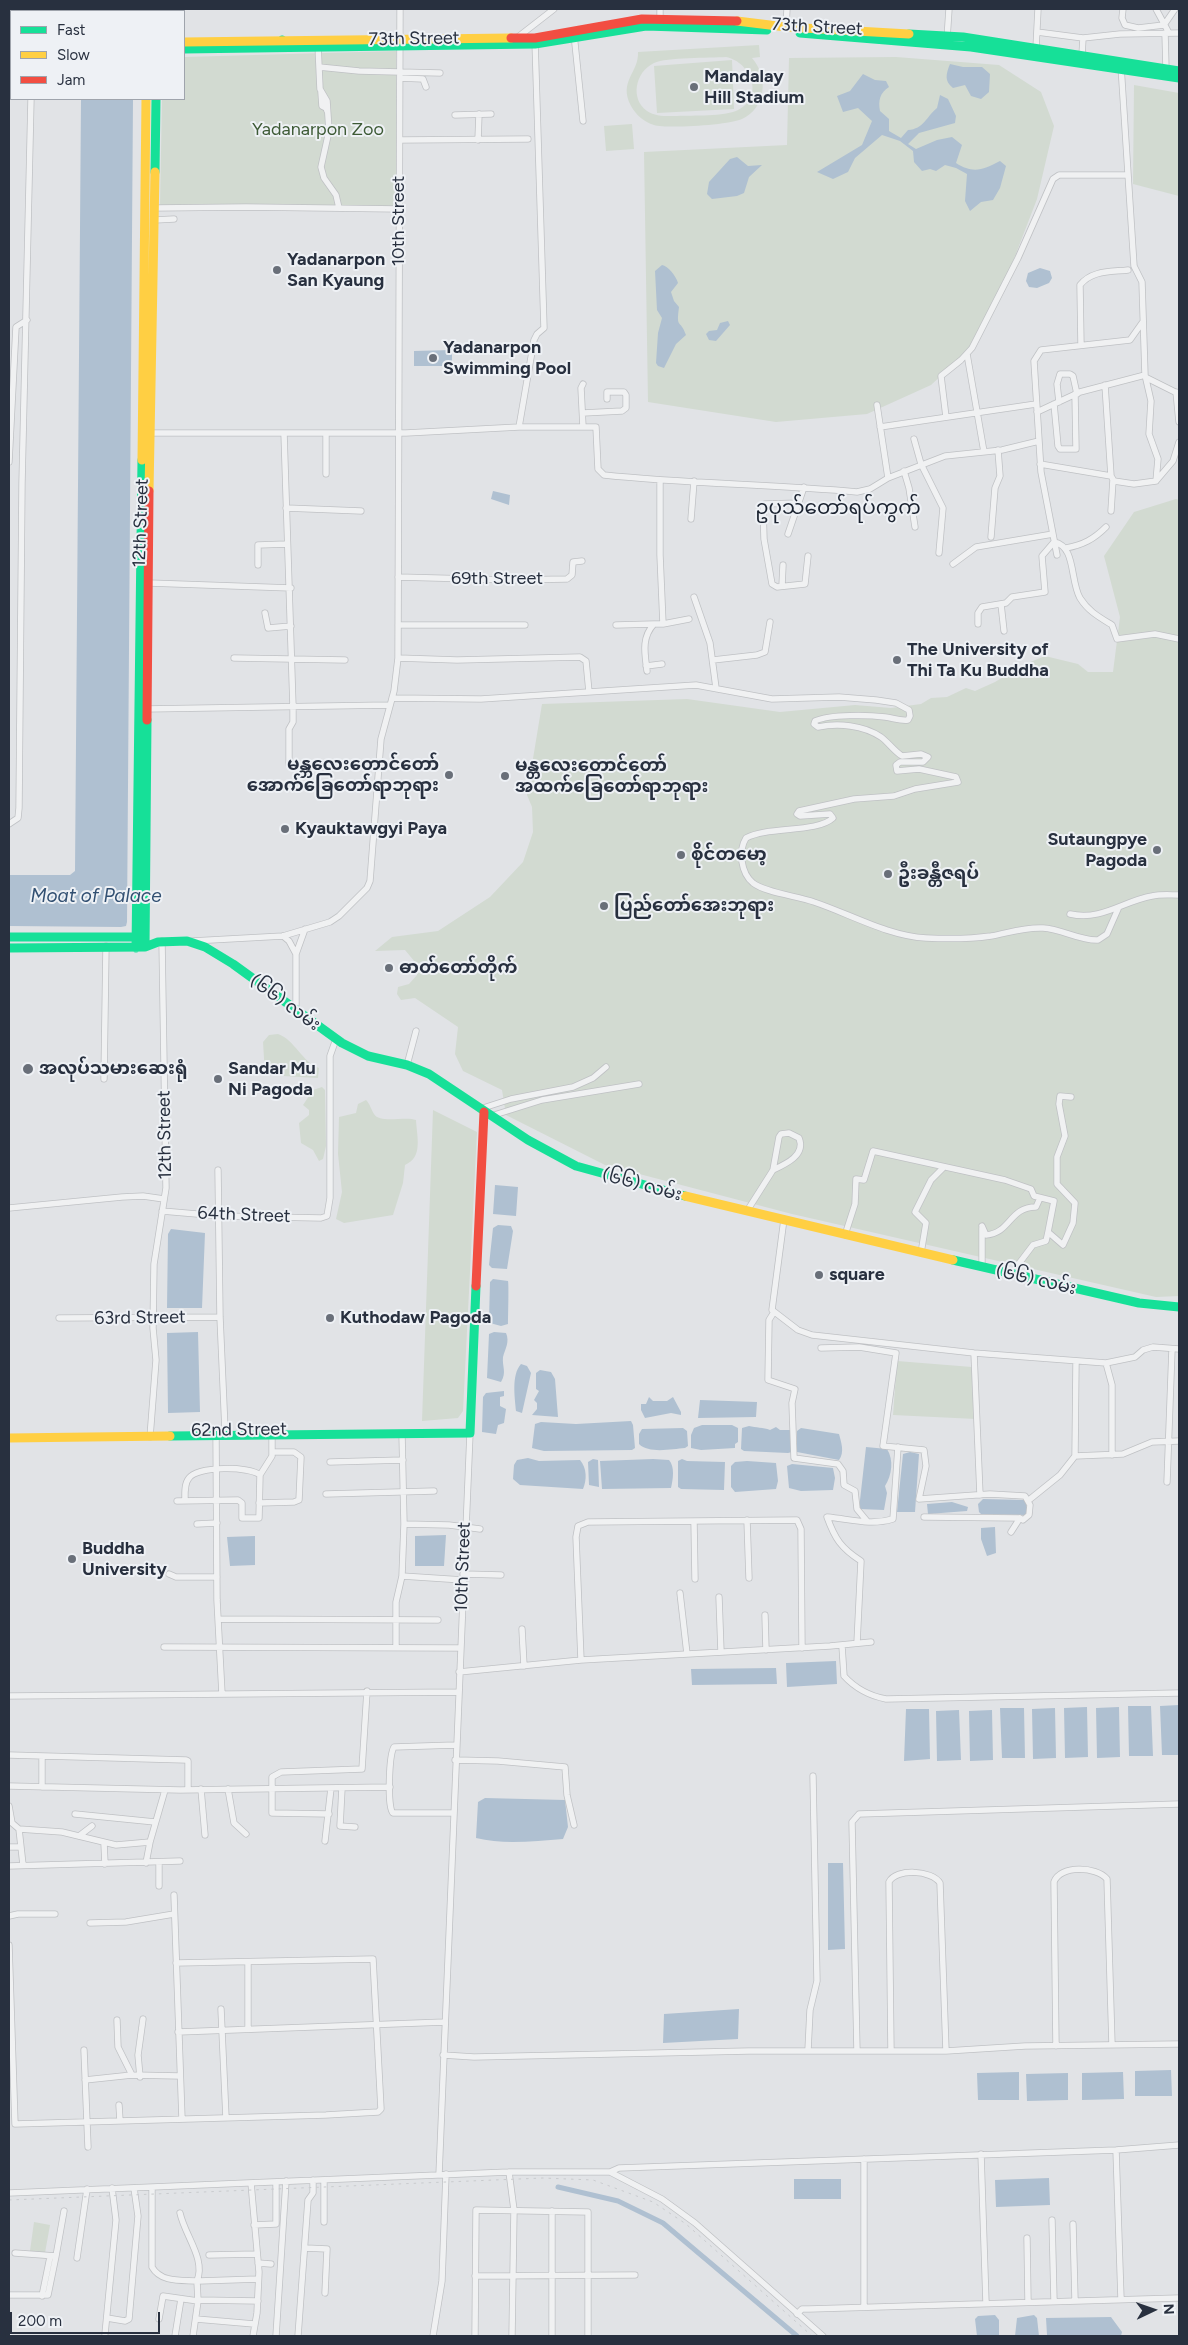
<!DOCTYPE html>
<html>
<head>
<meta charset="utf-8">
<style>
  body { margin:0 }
  #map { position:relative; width:1188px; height:2345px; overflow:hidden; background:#e1e3e6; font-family:Figtree,sans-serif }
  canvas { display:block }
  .frame { position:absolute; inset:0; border:10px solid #28303f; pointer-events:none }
  .legend { position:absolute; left:10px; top:10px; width:175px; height:90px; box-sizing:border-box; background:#eef1f5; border:1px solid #9fa4ac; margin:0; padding:6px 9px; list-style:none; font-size:15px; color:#28303f }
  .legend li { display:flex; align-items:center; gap:10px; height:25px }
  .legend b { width:25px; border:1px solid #9fa4ac }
  .north { position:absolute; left:1128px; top:2285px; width:50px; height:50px; -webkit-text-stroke:4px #eef1f5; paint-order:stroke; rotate:87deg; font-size:14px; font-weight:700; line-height:20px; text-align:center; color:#28303f }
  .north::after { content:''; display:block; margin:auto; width:18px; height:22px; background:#28303f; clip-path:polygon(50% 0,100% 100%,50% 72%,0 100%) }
  .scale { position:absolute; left:10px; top:2312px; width:150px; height:22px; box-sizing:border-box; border:2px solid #28303f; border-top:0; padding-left:6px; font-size:15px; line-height:18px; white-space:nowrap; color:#28303f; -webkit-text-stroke:4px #eef1f5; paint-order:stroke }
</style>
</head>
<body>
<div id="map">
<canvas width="1188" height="2345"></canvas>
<div class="frame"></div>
<ul class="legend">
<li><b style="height:6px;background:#16e098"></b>Fast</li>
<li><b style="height:6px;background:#ffcf43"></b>Slow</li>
<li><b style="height:6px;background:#f24e42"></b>Jam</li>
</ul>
<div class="north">N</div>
<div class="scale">200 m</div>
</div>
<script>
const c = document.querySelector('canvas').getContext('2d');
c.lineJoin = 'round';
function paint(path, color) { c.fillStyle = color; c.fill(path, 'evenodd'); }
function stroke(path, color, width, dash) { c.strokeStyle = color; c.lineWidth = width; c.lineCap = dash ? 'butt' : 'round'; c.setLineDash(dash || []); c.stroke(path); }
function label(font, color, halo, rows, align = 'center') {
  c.font = font + ' Figtree,"Noto Sans Myanmar",sans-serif'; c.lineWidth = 4; c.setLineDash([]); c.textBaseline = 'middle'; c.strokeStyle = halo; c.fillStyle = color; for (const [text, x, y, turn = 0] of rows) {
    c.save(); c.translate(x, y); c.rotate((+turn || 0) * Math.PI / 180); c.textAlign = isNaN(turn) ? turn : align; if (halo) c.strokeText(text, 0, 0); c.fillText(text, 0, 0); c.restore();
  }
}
const green = new Path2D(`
  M759,45L760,57L752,58C769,77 766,108 742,119C729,125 667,129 654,125C644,122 636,115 631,106C618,81 639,73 638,52ZM726,57C751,62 765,97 738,110C724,117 693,115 677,116C667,116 656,117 647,111C630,99 635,72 654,63C667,57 709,58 726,57Z
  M396,51L397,207L160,205L162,99H184V57Z
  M896,57L999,65L1041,92L1054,126L1037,199L1007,277L971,348L931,385L867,414L776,422L648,402L644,152L787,145L789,58Z
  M732,60L734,109L657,113L654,66Z
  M1134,85L1179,93V196L1133,184Z
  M632,124L634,149L606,151L604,126Z
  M1176,499L1179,500V1296L1156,1297L792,1214L605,1165L506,1115L502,1090L463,1071L455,1054L458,1027L415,998L401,1000L397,994L398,987L409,984L417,975L415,962L405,950L375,951L392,937L438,931L490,897L523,862L533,832L532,807L527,795L542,704L687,699L780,712L855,705L891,708L921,704L931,698L947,697L966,688L975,691L995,682L1023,665L1045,656L1078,664L1088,672H1113L1120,617L1104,556L1134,512Z
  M278,1034C294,1039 303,1063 319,1068L318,1078L265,1075L263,1042L269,1035Z
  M322,1087L325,1090L326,1146L323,1159L319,1161L313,1150L301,1143L299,1123L309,1115V1110L303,1105L313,1090Z
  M366,1100C370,1104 371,1109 374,1114C380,1124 405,1116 416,1120C417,1138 423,1157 405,1165L403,1183L393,1215L344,1223L336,1219L342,1192L338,1154L339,1117L356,1113L358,1104Z
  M433,1110L477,1132L463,1411L458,1418L422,1421Z
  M897,1361L972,1367L976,1419L893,1415Z
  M34,2222L50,2225L45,2253L30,2251Z`);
const water = new Path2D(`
  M950,64L963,67H982L990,74L989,92L981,99L971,96L965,85L953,88C944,81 946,74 950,64Z
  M863,74L875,80L886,81L889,87C880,93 878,100 880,111L889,119V131L901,138L908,130C924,129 926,117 937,108L940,95L948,99L956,116L955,123L919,133L908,144L916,149L937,140L952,137L962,145L956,163C973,174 983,170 1000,161L1006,166L1000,188L993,200L981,202L970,211L965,201L967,174L956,168L945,165L936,171L930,169L922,171L914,162L913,151L900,141L882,135L855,158L848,172L833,179L817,172L862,145L872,121L858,108L843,112L837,96L850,91Z
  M81,99H133L127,922L126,926L121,927L9,926V875H70L75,871Z
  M737,157L748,166L762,165L749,177L744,193L737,196L712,199L707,194L709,182L730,159Z
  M662,265C668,266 676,276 678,283L671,292L674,301L679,307C676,330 680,318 686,335L676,344L664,368L658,366L656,363L658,333L662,318L657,310L655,271Z
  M1040,268L1050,271L1052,278L1049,283L1037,288L1029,287L1026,281L1028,273Z
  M728,321L730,325L716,341L709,340L706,334L709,331L717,330L720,323Z
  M452,350V366H414V351Z
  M493,491L510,495L509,505L491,499Z
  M495,1185L518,1187L516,1216L493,1214Z
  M498,1225L511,1226L513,1231L507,1269L492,1268L489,1265L493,1228Z
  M171,1229L205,1233L202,1308H167L168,1234Z
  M493,1279L508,1281C509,1285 508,1319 508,1324L501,1326L490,1323L489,1320L490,1282Z
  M198,1332L200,1412L168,1413L167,1333Z
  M494,1332L506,1333C510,1342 505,1349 503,1357C502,1367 507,1372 501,1382L487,1378L489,1334Z
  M521,1364L527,1366L531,1373L522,1413L516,1411C515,1398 511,1375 521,1364Z
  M540,1370L551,1372L555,1379L558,1417L532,1415L537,1409V1403L534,1400L539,1391L536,1389V1373Z
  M504,1391V1396L500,1397V1406L506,1409L504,1423L498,1425L496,1434L482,1432L483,1397L486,1393Z
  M649,1397L653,1401H667L673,1397L681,1412V1415L671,1413L645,1418L641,1410V1404H646Z
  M700,1400L757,1402L756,1417L698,1418Z
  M631,1421L633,1425L635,1448L632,1450L544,1451L532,1448L535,1424L541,1422L576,1424Z
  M702,1425H732L738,1428V1442L735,1444V1448L701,1450L691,1448V1435L694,1428Z
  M749,1426C756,1428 763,1427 770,1430L776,1427L780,1430H792V1452L788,1453L744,1451L741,1449L742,1428Z
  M683,1428L687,1431L688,1446L685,1448C672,1449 649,1454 639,1444V1434L642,1429Z
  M801,1428L839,1434C841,1442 845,1452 839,1460L797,1452V1431Z
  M866,1447L887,1449C894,1460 892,1475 885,1486L887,1493L884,1510L859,1509Z
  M910,1452L919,1454L915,1512H897L903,1454Z
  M528,1458L539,1461L580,1460C587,1468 587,1480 583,1489L520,1485L513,1479L514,1465L517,1460Z
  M593,1459L598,1460L599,1487L589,1485L588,1462Z
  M653,1459L669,1460C675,1467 673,1479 671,1488L602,1489L600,1461Z
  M682,1459L687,1461L725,1462L724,1490L681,1489L678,1487V1461Z
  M747,1461L776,1463L778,1481L776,1489L735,1492L731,1487V1466L735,1462Z
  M792,1464L833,1468L835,1478L833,1490L801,1491L789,1488L787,1466Z
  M983,1499L1025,1500L1028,1512L1025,1515L981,1514L979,1512L978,1504Z
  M952,1502L968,1507L967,1511L928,1514L927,1504Z
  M995,1527L996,1553L987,1556L981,1539V1528Z
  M446,1535L444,1566H415V1536Z
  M255,1536V1565L230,1566L227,1537Z
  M836,1661L837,1684L787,1687L786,1663Z
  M776,1668L777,1684L692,1685L691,1669Z
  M1179,1705V1755H1162L1160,1706Z
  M1128,1706H1151L1153,1756H1129Z
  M1087,1707L1088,1757L1065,1758L1064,1708Z
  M1119,1707L1120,1757L1097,1758L1096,1708Z
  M1000,1708H1024L1025,1758H1002Z
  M1055,1708L1056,1758L1033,1759L1032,1709Z
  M906,1709H929L930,1759L904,1761Z
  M959,1710L961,1760L937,1761L936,1711Z
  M992,1710L993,1760L970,1761L969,1711Z
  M485,1798L565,1800L568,1827L563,1839C535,1841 503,1845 476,1838L478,1802Z
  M828,1863H843L845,1949L828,1950Z
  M739,2009L738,2039L663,2043L664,2014Z
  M1171,2070L1172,2096H1135V2071Z
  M1019,2072V2100H978L977,2073Z
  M1123,2072L1124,2099L1082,2100V2073Z
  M1068,2073V2100L1027,2101L1026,2074Z
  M1049,2178L1050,2205L996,2207L995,2180Z
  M794,2179H841V2199H794Z
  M995,2315L999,2320V2336H977L975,2319L978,2316Z
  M1034,2315L1037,2318L1039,2336H1015L1017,2318Z
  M1111,2317L1122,2332L1121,2336L1047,2335L1046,2318Z`);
const canal = new Path2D(`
  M558,2187L618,2201L663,2223L797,2336`);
const street = new Path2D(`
  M660,9V19
  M1123,9L1122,18L1125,25L1138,28L1164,25L1175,9
  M1156,9L1169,33
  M786,27L787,9
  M1037,32L1083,38L1120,34L1179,33
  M1165,33L1166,69
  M574,34L583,121
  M518,37L554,9
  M947,39L949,9
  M318,45L320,89L327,101L329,131L321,167L324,178L336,195L339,208
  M1036,48L1038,9
  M1082,55L1083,38
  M1121,66L1134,266L1142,282L1145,375L1151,401L1149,434L1158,459L1156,481
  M319,67L359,71L440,73
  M400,78L423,79L426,87
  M321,92L322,106L326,108L327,111
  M455,115L491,114
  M400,140L528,139
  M478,140L479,114
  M155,208L246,207L399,209
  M155,220L174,219
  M1081,345L1080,285C1092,270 1111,272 1128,270
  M967,354L984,452
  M1147,378L1179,394
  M1105,385L1111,476L1114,481L1134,484L1156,481L1173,461L1179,442
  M1176,392L1179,422
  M1059,402L1057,384L1060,374H1070L1073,376L1077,394
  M1054,404L1058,446L1060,449H1076L1075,394
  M877,405L888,478
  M1037,412L1080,392L1145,375
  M583,413L622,411L626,408V395L624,392H607V399
  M946,417L941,376L961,360L972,348L1018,258L1053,179L1059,175H1127
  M519,427L534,340L537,334L544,328L535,41
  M583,427L581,388L583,384
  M880,427L1036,404
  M149,433H406L519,427H596L598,469L604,475C688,484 773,484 857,492L870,489L888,478L945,456L1002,450L1039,441
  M284,433L293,707V722L289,729V764
  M326,433V474
  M914,439L921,464L943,508L939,553
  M9,462L16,327L27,320
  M1040,464L1111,476
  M904,471L909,488L915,527
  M798,503L765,504L763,506L764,539L772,584L777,587L805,584L808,556
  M286,508L361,511
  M1111,511L1113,480
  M691,519L694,481
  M788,534L804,487
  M991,537L995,488L1000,476L998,450
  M1066,548C1083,545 1094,539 1106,527
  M1057,555L1041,472L1034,361L1041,350L1130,340L1142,323
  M953,564L976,547L1053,534
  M258,565V545L287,544
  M398,577L509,580L567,579L572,575L573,562L582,561
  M149,583L291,588
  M782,586L783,565
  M694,597L710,643L716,688
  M1001,604L1004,631
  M265,613L268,628L291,626
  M663,624L689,619
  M978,624V613L982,607L1006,603L1012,597L1045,592L1042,556L1054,542C1076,546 1070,581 1080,598C1088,611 1099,617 1112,625L1117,639L1155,634L1179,639
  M398,625H525
  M616,625L654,624
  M234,658L345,660
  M398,658L457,660L580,657L586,661L589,692
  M713,660L757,655L765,652L770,622
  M646,666L662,664
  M647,671C645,654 641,638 654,624H663L660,555V480
  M392,698L481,699L696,685L772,699L839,697L876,700L896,703L909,710L910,716L908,720C900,721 893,718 885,717C869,715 830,714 815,721L814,724L818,727C838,723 863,725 881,737C888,742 894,751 902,756L921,754L928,757L923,762H900L896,765L897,771L919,769L956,777L958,782L915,789L894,796L854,799L799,811L797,814L800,816L830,814L833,818C817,833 768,826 746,838C738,851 741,873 753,883C766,893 798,896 814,902C850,914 888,936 926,938C947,939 970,939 991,936C1008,933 1024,927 1043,928C1062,929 1080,941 1098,940L1107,934L1118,909
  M145,709L389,705
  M9,824L18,818L19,808L22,483L31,99
  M1070,914C1102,921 1123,901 1152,896C1161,894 1170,895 1179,895
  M283,936L289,941L296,954
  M192,941L283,936L330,922L339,916L367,888L370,881L381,739L394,691L398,658L400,9
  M296,1010V954L305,929
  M407,1065L416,1031
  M104,1079L106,946
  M480,1109L511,1099L573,1087L593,1078L606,1067
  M491,1116L542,1100L639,1084
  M218,1170L220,1317L225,1430
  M9,1208L122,1197L143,1196L164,1199
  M162,1211L220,1216L321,1218L327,1216L330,1198V1056L336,1039
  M747,1211L773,1170L779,1137L781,1134L789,1133L799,1138C806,1155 786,1164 773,1170
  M784,1219L772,1310L798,1330L812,1335L974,1353L1106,1363L1135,1357L1143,1350L1153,1347L1179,1349
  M982,1226L986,1235C1011,1233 1009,1207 1036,1207L1040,1198
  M845,1235L855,1204L856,1179L864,1180L873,1151L1005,1180L1031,1189L1034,1196L1054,1201L1048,1232L1063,1245L1073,1223L1075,1203L1057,1184V1157L1065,1136L1059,1104L1060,1096L1071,1097
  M921,1253L926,1223L915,1212L931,1180L944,1167
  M982,1267V1228
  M1011,1274L1033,1245L1046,1241L1048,1232
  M774,1312L769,1320L768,1380L795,1389L792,1403L794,1458L838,1464L843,1471L844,1485L855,1491L857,1509L867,1521
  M59,1318L220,1317
  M821,1348L859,1347L896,1353L883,1446L924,1450L926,1466L919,1499L990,1494L1025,1496L1030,1505L1029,1515L1023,1520L1020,1518L924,1517
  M974,1353L980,1495
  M1106,1363L1112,1385V1455
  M216,1431L217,1600L222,1694
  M150,1437L156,1360L153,1328L154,1264L166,1188L162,941
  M1075,1456L1076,1362
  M330,1462L403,1460
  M1167,1482L1172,1349
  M326,1494L434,1491
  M1029,1500L1060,1475L1075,1456L1123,1454L1152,1442L1179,1441
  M177,1501L238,1500L242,1503V1518H259L260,1475L272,1456V1430
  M185,1501C185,1494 184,1484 189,1478C198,1466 249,1466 260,1475
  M259,1503L294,1502L299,1500L301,1457L294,1452H272
  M747,1520L749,1578
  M694,1521L695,1579
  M197,1524L217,1523
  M404,1524L449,1525L480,1529
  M1011,1532L1020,1518
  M169,1574L176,1577H217
  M463,1574L501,1575
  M402,1576L463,1580
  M680,1593L687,1654
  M719,1597L721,1652
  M765,1615L766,1650
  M218,1619L438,1620
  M522,1629L524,1666
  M857,1643L861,1561C841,1548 835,1539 827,1517C850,1519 870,1526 893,1519L898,1447
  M842,1646L844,1676C856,1689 870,1696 886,1699L1179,1693
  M164,1647L460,1648
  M396,1648V1602L402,1576L404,1524L402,1434
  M581,1660L576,1537L578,1526L588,1522L797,1520L801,1529L802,1648
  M459,1672L581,1660L830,1646L871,1642
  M9,1696L458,1692
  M9,1755L186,1760L188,1761V1790
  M42,1756V1787
  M455,1760L498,1761L565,1767L567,1795L574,1825
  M9,1786L180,1790L390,1787
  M342,1788L340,1826L355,1827
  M201,1789L205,1835
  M228,1789L234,1823L246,1834
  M9,1806L12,1823L19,1829L62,1832L116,1845L150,1842L165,1790
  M454,1813H393C387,1808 389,1755 394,1747L455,1745
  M75,1814L155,1822
  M329,1814L272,1813V1777L281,1772L362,1769L367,1691
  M19,1829L23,1865
  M79,1836L92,1826
  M325,1841L331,1788
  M104,1843L105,1864
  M9,1847H21
  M146,1863L150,1842
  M9,1866L180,1861
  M159,1886V1862
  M174,1895L182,2119
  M9,1916L18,1914H55
  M90,1923L126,1922L174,1914
  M9,1945L15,2124L326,2115L378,2112L381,2109L373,1959L176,1963
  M221,2009L226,2118
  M117,2020L118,2047L132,2075
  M248,2029V1963
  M178,2032L445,2022
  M1056,2046L1054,1882C1060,1865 1096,1866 1107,1879L1112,2045
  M84,2050L88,2147
  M808,2050L810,2010L817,1981L813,1776
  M857,2051L852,1822L859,1814L1179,1804
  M891,2051L889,1882C896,1868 932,1870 940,1883L946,2051
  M443,2055L474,2057L749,2051H946L1025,2046L1179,2044
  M140,2077L138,2055L143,2019
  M85,2080L132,2075L180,2076
  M119,2105L120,2121
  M1116,2150L1121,2299
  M981,2154L986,2303
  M864,2159V2306
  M509,2172L514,2210L512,2336
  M610,2172L619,2168L1116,2150L1179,2145
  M439,2175L470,1433
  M251,2183L259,2272L257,2313L253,2336
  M152,2187V2267C161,2283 182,2280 197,2281L198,2301L193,2336
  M9,2193L509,2172H610L662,2199L695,2223L823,2336
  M180,2213C185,2236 206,2259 197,2281
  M1052,2220L1054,2301
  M324,2222V2180
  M1073,2224L1075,2300
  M254,2225L276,2224V2182
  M1027,2238L1028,2302
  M306,2248L327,2249L325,2293
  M15,2253L56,2256L64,2211
  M209,2255L257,2254
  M77,2258L87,2189
  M258,2263L271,2264
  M475,2276L635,2275
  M199,2281L258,2279
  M9,2295H48L56,2256
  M42,2296L50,2257
  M198,2300L258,2301
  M797,2314L802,2309H809L1179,2298
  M107,2318L125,2321L129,2319L138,2216L134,2188
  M159,2319L163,2296L198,2301
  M196,2319L254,2324
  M105,2334L116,2220L112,2188
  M175,2336L181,2299
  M276,2336L286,2181
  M298,2336L308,2200L313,2193V2180
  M433,2336L442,2281L446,2174
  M475,2336L476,2210L588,2212V2336
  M552,2336V2211`);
const fast = new Path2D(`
  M800,33L971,47L1179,78
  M909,34L963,37L1179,71
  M281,47L282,40
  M184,49L535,44L646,26L767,30
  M155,172L156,99
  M9,937H140
  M145,947L158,942L187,941L205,947L233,964L342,1043L368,1056L407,1065L429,1074L528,1140L576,1166L685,1196
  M9,948L145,947L147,720
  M136,948L142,460
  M953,1260L1139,1303L1179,1307
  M170,1436L470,1433L476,1286`);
const slow = new Path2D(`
  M147,9V11
  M157,9V11
  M737,21L786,27L909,34
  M184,42L511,38
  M144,313H152
  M142,460L146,99
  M149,491L155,172
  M685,1196L953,1260
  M9,1438L170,1436`);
const jam = new Path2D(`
  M511,38H535L642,19L737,21
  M9,80H11
  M147,720L149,491
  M476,1286L484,1112`);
const rail = new Path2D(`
  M9,2200L543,2178L593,2180L653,2202L686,2224L812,2336`);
const markers = [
  [694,87,5,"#696f79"],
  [277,270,5,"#696f79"],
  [433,358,5,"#696f79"],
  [897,660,5,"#696f79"],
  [449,775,5,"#696f79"],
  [505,776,5,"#696f79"],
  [285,829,5,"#696f79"],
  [1157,850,5,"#696f79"],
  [681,855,5,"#696f79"],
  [888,874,5,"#696f79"],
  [604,906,5,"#696f79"],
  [389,968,5,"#696f79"],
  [28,1069,6,"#696f79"],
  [218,1079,5,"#696f79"],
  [819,1275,5,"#696f79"],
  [330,1318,5,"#696f79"],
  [72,1559,5,"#696f79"]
];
const streetNames = [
  ["73th Street",817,27,3],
  ["73th Street",414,39,-1],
  ["10th Street",399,221,-90],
  ["12th Street",141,523,-88],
  ["69th Street",497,579],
  ["(၆၆) လမ်း",285,1003,36],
  ["12th Street",165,1135,-91],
  ["(၆၆) လမ်း",642,1185,15],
  ["64th Street",244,1215,2],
  ["(၆၆) လမ်း",1036,1280,13],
  ["63rd Street",140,1318,-1],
  ["62nd Street",239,1430,-1],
  ["10th Street",463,1567,-88]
];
const poiNames = [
  ["Mandalay",704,77],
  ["Hill Stadium",704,98],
  ["Yadanarpon",287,260],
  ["San Kyaung",287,281],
  ["Yadanarpon",443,348],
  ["Swimming Pool",443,369],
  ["The University of",907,650],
  ["Thi Ta Ku Buddha",907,671],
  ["မန္တ‌လေးတောင်တော်",439,765,"right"],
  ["အောက်ခြေတော်ရာဘုရား‌",439,786,"right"],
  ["မန္တ‌လေးတောင်တော်",515,766],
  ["အထက်ခြေတော်ရာဘုရား‌",515,787],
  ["Kyauktawgyi Paya",295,829],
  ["Sutaungpye",1147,840,"right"],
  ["Pagoda",1147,861,"right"],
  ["စိုင်တမော့",691,855],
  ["ဦးခန္တီဇရပ်",898,874],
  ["ပြည်တော်အေးဘုရား",614,906],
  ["ဓာတ်တော်တိုက်",399,968],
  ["အလုပ်သမားဆေးရုံ",39,1069],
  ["Sandar Mu",228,1069],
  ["Ni Pagoda",228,1090],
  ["square",829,1275],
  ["Kuthodaw Pagoda",340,1318],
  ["Buddha",82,1549],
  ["University",82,1570]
];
const parkNames = [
  ["Yadanarpon Zoo",318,130]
];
const waterNames = [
  ["Moat of Palace",96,896]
];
const quarterNames = [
  ["ဥပုသ်တော်ရပ်ကွက်",838,508]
];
paint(green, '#d2dad1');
paint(water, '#afc0d1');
stroke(canal, '#afc0d1', 5);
stroke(street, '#bfc1c4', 7);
stroke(street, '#f0f1f2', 5.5);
stroke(fast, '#16e098', 9);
stroke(slow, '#ffcf43', 9);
stroke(jam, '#f24e42', 9);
stroke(rail, '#c9cbce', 1, [2.5, 5]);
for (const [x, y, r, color] of markers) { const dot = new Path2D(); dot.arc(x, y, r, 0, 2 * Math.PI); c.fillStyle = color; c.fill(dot); stroke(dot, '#eef1f5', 2); }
label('18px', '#28303f', '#eef1f5', streetNames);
label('bold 18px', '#28303f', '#eef1f5', poiNames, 'left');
label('18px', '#3d5a35', '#eef1f5', parkNames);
label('italic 19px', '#325072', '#eef1f5', waterNames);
label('20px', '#1a222f', '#eef1f5', quarterNames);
</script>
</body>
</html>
